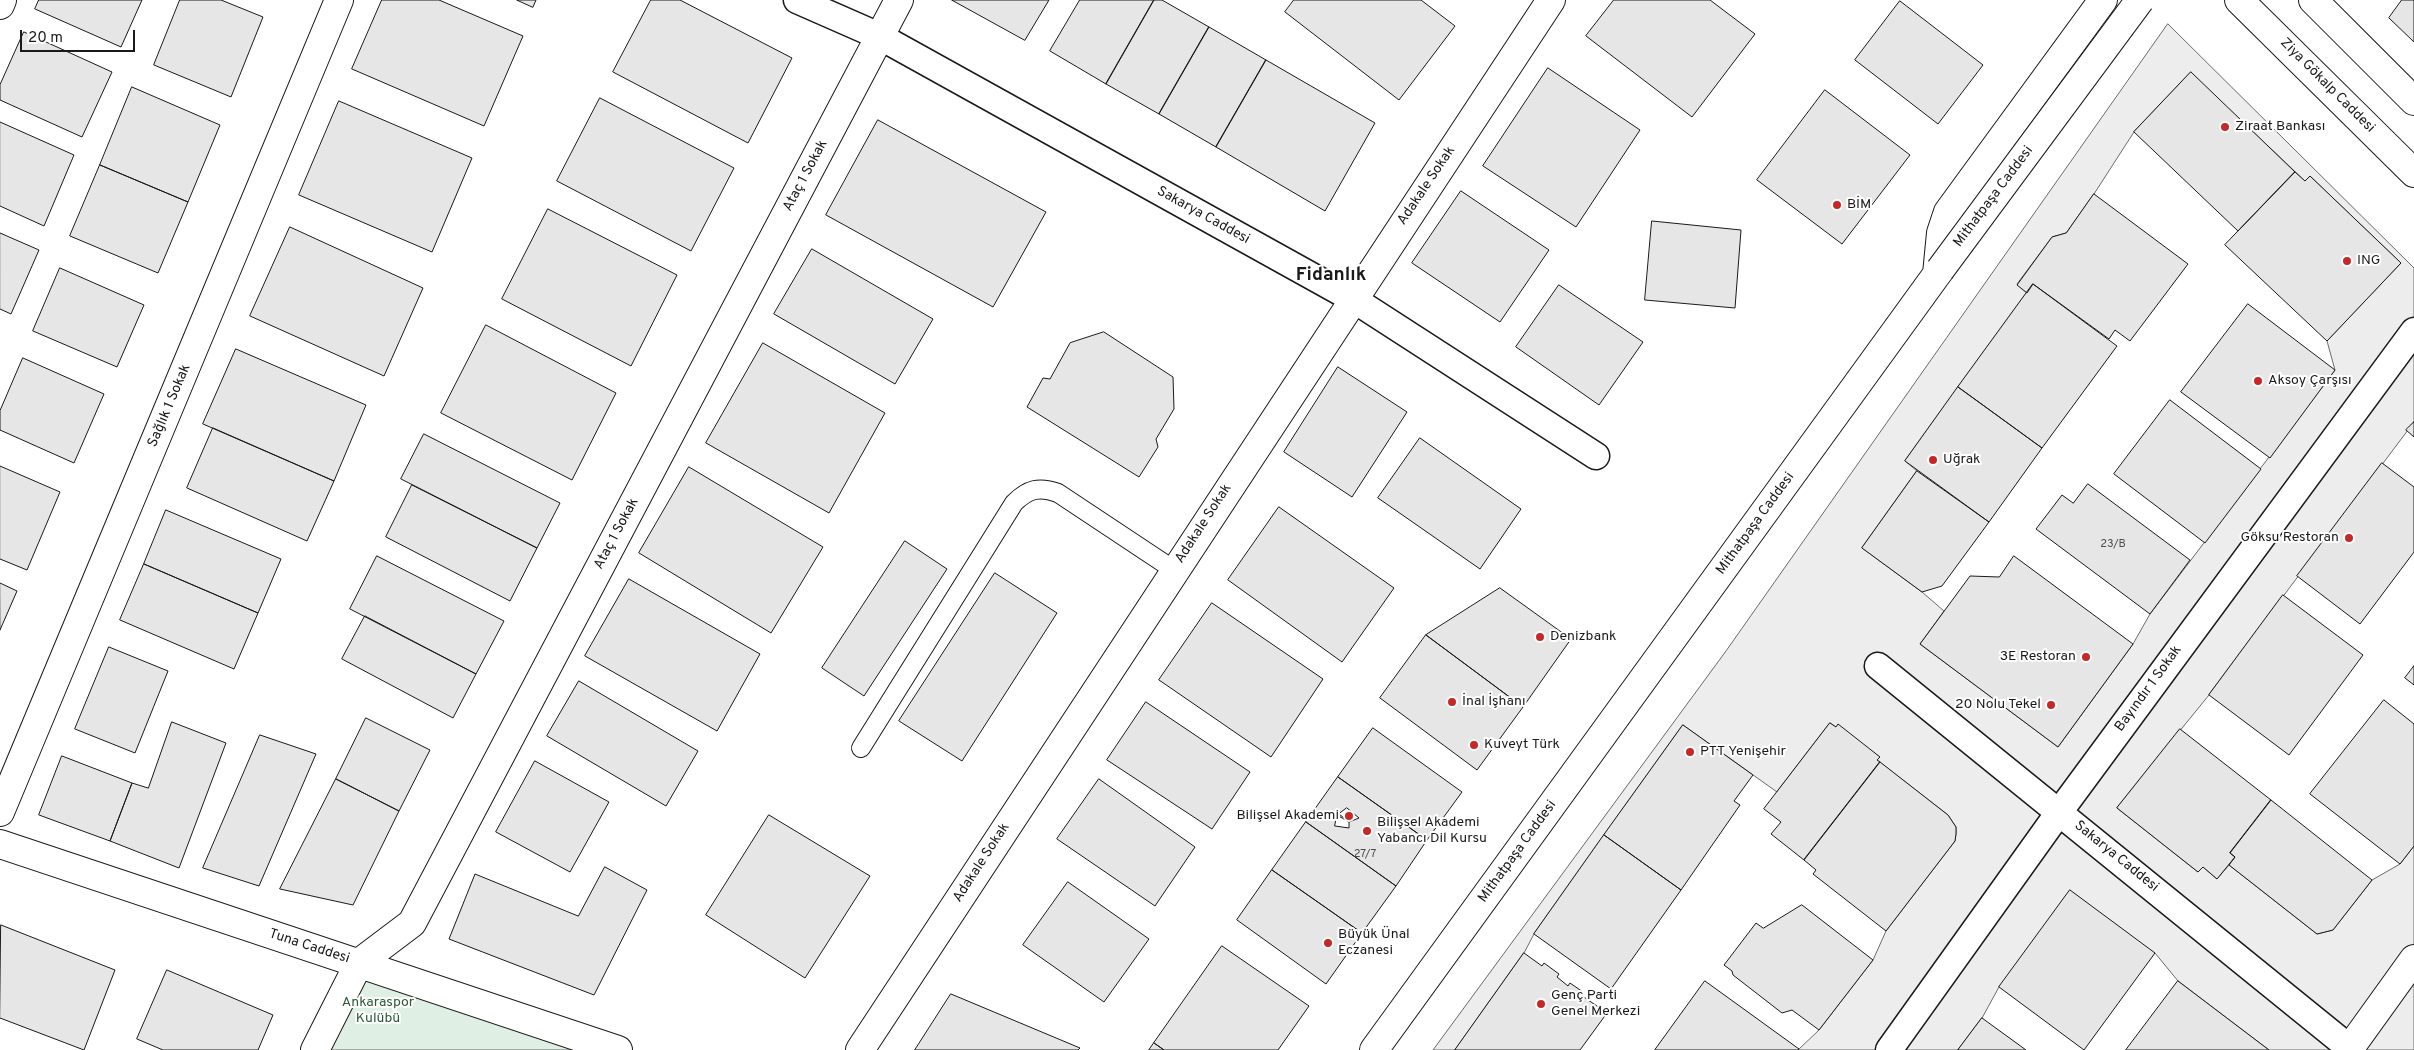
<!DOCTYPE html>
<html>
<head>
<meta charset="utf-8">
<style>
  body { margin:0 }
  #map { position:relative; width:2414px; height:1050px; overflow:hidden; background:#fff; font-family:Overpass,sans-serif }
  canvas { display:block }
  .scale { position:absolute; left:20px; top:30px; width:115px; height:22px; box-sizing:border-box; border:2px solid #1a1a1a; border-top:0; padding-left:6px; font-size:15px; line-height:18px; white-space:nowrap; color:#1a1a1a; -webkit-text-stroke:4px #fff; paint-order:stroke }
</style>
</head>
<body>
<div id="map">
<canvas width="2414" height="1050"></canvas>
<div class="scale">20 m</div>
</div>
<script>
const c = document.querySelector('canvas').getContext('2d');
c.lineJoin = 'round';
function paint(path, color) { c.fillStyle = color; c.fill(path, 'evenodd'); }
function stroke(path, color, width, dash) { c.strokeStyle = color; c.lineWidth = width; c.lineCap = dash ? 'butt' : 'round'; c.setLineDash(dash || []); c.stroke(path); }
function label(font, color, halo, rows, align = 'center') {
  c.font = font + ' Overpass,sans-serif'; c.lineWidth = 4; c.setLineDash([]); c.textBaseline = 'middle'; c.strokeStyle = halo; c.fillStyle = color; for (const [text, x, y, turn = 0] of rows) {
    c.save(); c.translate(x, y); c.rotate((+turn || 0) * Math.PI / 180); c.textAlign = isNaN(turn) ? turn : align; if (halo) c.strokeText(text, 0, 0); c.fillText(text, 0, 0); c.restore();
  }
}
const green = new Path2D(`
  M359,963L618,1050H315Z`);
const parking = new Path2D(`
  M2168,24L2414,268V422L2209,695L2117,808L2198,872L2203,867L2217,879L2229,865L2317,934L2333,930L2372,880L2400,864L2414,846V1050H2269L2178,981L2155,953L1999,987L1982,1018L1958,1050H1798L1819,1030L1873,960L1886,931L1955,841L1956,834V827L1948,815L1877,760L1880,757L1830,723L1777,792L1683,725L1534,934L1524,953L1455,1050H1433L1726,651ZM2191,73L2305,181L2310,176L2401,263L2327,341L2335,370L2150,614L2133,644L2058,747L1920,644L1944,611L1922,592L1862,548L1917,471L1905,461L2027,293L2017,284L2052,237L2066,233L2094,194L2134,132Z`);
const building = new Path2D(`
  M39,0H142L121,47L35,9Z
  M180,0H221L263,17L231,97L154,65Z
  M382,0H439L523,36L484,126L352,69Z
  M517,0H536L533,7Z
  M651,0H680L792,58L748,143L613,72Z
  M952,0H1049L1025,40Z
  M1080,0H1154L1106,84L1050,51Z
  M1154,0H1162L1209,27L1159,114L1106,84Z
  M1294,0H1421L1455,26L1399,100L1285,12Z
  M1614,0H1710L1755,34L1692,117L1586,36Z
  M2402,0H2414V42L2389,18Z
  M1900,1L1983,65L1938,124L1855,60Z
  M1209,27L1266,60L1216,147L1159,114Z
  M24,32L112,72L82,137L0,100V85Z
  M1266,60L1375,123L1325,211L1216,147Z
  M1548,68L1640,130L1576,227L1483,166Z
  M2191,72L2295,172L2238,231L2134,132Z
  M132,87L220,125L188,202L100,165Z
  M1825,90L1910,155L1842,244L1757,180Z
  M600,98L734,168L691,251L557,181Z
  M339,101L472,158L432,252L299,195Z
  M878,120L1046,212L993,307L826,215Z
  M0,122L74,155L44,226L0,206Z
  M100,165L188,202L158,273L70,236Z
  M2295,172L2305,181L2310,176L2401,263L2327,341L2225,245Z
  M1461,191L1549,250L1500,322L1412,263Z
  M2094,194L2188,264L2130,341L2115,330L2109,339L2033,284L2027,293L2017,285L2052,237L2066,233Z
  M548,209L677,275L631,366L502,299Z
  M1652,221L1741,230L1735,308L1645,300Z
  M290,227L423,288L384,376L250,316Z
  M0,233L39,250L11,314L0,309Z
  M812,249L933,319L895,384L774,314Z
  M60,268L144,305L117,367L33,331Z
  M2033,284L2117,346L2042,448L1958,387Z
  M1559,285L1643,342L1599,405L1516,347Z
  M2248,304L2335,370L2270,458L2181,392Z
  M486,325L616,393L572,480L441,413Z
  M1104,332L1173,377L1174,409L1156,439L1158,447L1139,477L1027,407L1043,378L1050,379L1070,343Z
  M763,343L885,413L829,513L706,443Z
  M236,349L366,405L334,481L203,424Z
  M23,358L104,394L74,463L0,430V411Z
  M1338,367L1407,412L1352,497L1284,452Z
  M1958,387L2042,448L1989,522L1905,461Z
  M2170,400L2261,469L2205,543L2114,474Z
  M2414,422V437L2406,430Z
  M213,428L334,481L307,541L187,488Z
  M424,434L560,503L537,548L401,479Z
  M1420,438L1521,509L1480,569L1378,498Z
  M2382,463L2414,487V552L2360,624L2297,576Z
  M0,466L60,492L27,570L0,559Z
  M689,467L823,547L771,633L639,553Z
  M1917,471L1989,522L1942,586L1922,592L1862,548Z
  M2088,484L2190,560L2150,614L2036,529L2062,495L2073,503Z
  M412,485L537,548L510,601L386,537Z
  M1279,507L1394,588L1342,662L1228,580Z
  M166,510L281,559L258,613L144,564Z
  M905,541L947,569L864,696L822,668Z
  M377,556L504,621L476,674L350,609Z
  M2014,556L2133,644L2058,747L1920,644L1970,576L1999,577Z
  M144,564L258,613L234,669L120,620Z
  M995,573L1057,613L962,761L899,721Z
  M629,579L760,654L717,731L585,656Z
  M0,583L17,591L0,630Z
  M1500,588L1571,639L1523,707L1426,635Z
  M2283,595L2363,655L2289,755L2209,695Z
  M1212,603L1323,679L1271,757L1159,680Z
  M365,616L476,674L453,718L342,659Z
  M1426,635L1523,707L1477,770L1380,698Z
  M109,647L168,671L135,753L75,729Z
  M2414,666V685L2405,678Z
  M579,681L698,751L666,806L547,736Z
  M2384,700L2414,724V846L2400,864L2310,794Z
  M1146,702L1250,772L1212,829L1107,760Z
  M366,718L430,750L399,811L336,779Z
  M172,722L226,743L179,868L110,841L132,783L148,788Z
  M1830,723L1836,727L1838,724L1880,757L1877,760L1880,762L1804,860L1771,834L1781,822L1764,809Z
  M1683,725L1753,775L1734,801L1740,805L1681,890L1604,835Z
  M1373,728L1462,792L1427,840L1338,777Z
  M2180,729L2271,800L2230,853L2235,857L2217,879L2203,867L2198,872L2117,808Z
  M260,735L316,754L259,886L203,868Z
  M62,756L132,783L110,841L39,815Z
  M535,761L609,802L570,872L496,832Z
  M1880,762L1948,815L1956,827V834L1955,841L1886,931L1813,874L1816,870L1804,860Z
  M1338,777L1427,840L1396,886L1306,822Z
  M336,779L399,811L353,905L280,889Z
  M1099,779L1195,847L1155,906L1057,839Z
  M2271,800L2372,880L2333,930L2317,934L2229,865L2235,857L2230,853Z
  M1347,808L1359,818L1349,822L1339,814Z
  M769,815L870,876L805,978L706,915Z
  M1337,815L1349,822V828L1335,826Z
  M1306,822L1396,886L1362,933L1272,870Z
  M1604,835L1681,890L1611,989L1534,934Z
  M605,867L647,890L594,995L449,939L475,874L578,916Z
  M1272,870L1362,933L1326,984L1237,920Z
  M1068,882L1149,939L1104,1002L1023,945Z
  M2070,890L2155,953L2084,1050L1999,987Z
  M1802,905L1873,960L1819,1030L1792,1010L1782,1013L1733,975L1732,971L1724,965L1756,923L1763,928Z
  M1,925L115,970L84,1050L0,1018Z
  M1222,946L1309,1006L1278,1050H1164L1154,1043Z
  M1524,953L1542,966L1544,963L1559,974L1557,977L1568,986L1570,983L1583,992L1581,995L1607,1013L1580,1050H1455Z
  M167,970L273,1015L258,1050H163L137,1039Z
  M1705,981L1799,1049L1798,1050H1655Z
  M2178,981L2269,1050H2126Z
  M951,994L1080,1048L1078,1050H915Z
  M1982,1018L2026,1050H1958Z
  M1154,1043L1164,1050H1149Z`);
const service = new Path2D(`
  M861,748L1014,503C1028,489 1039,486 1058,493L1174,570`);
const pedestrian = new Path2D(`
  M797,0L879,36L1353,299L1596,456
  M1878,666L2352,1050
  M1889,1050L2060,811L2414,331`);
const minor = new Path2D(`
  M0,5L2,0
  M0,812L339,0
  M0,844L618,1050
  M2350,1048L2414,959
  M315,1050L359,963L412,923L899,0
  M860,1050L1551,0`);
const secondary = new Path2D(`
  M1937,274L1941,233L1948,212L2103,0
  M1374,1050L1940,270`);
const primary = new Path2D(`
  M2239,0L2414,173
  M2313,0L2414,101`);
const secondaryBridge = new Path2D(`
  M1940,270L2140,0`);
const markers = [
  [2225,127,5,"#c62828"],
  [1837,205,5,"#c62828"],
  [2347,261,5,"#c62828"],
  [2258,381,5,"#c62828"],
  [1933,460,5,"#c62828"],
  [2349,538,5,"#c62828"],
  [1540,637,5,"#c62828"],
  [2086,657,5,"#c62828"],
  [1452,702,5,"#c62828"],
  [2051,705,5,"#c62828"],
  [1474,745,5,"#c62828"],
  [1690,752,5,"#c62828"],
  [1349,816,5,"#c62828"],
  [1367,831,5,"#c62828"],
  [1328,943,5,"#c62828"],
  [1541,1004,5,"#c62828"]
];
const numberNames = [
  ["23/B",2113,545],
  ["27/7",1365,855]
];
const streetNames = [
  ["Ziya Gökalp Caddesi",2327,86,45],
  ["Ataç 1 Sokak",806,176,-62],
  ["Adakale Sokak",1427,186,-56],
  ["Mithatpaşa Caddesi",1994,197,-53],
  ["Sakarya Caddesi",1203,216,29],
  ["Sağlık 1 Sokak",170,406,-67],
  ["Adakale Sokak",1204,524,-57],
  ["Mithatpaşa Caddesi",1756,524,-54],
  ["Ataç 1 Sokak",617,534,-62],
  ["Bayındır 1 Sokak",2149,689,-54],
  ["Mithatpaşa Caddesi",1518,852,-54],
  ["Sakarya Caddesi",2116,857,39],
  ["Adakale Sokak",982,863,-57],
  ["Tuna Caddesi",309,947,18]
];
const poiNames = [
  ["Ziraat Bankası",2235,127],
  ["BİM",1847,205],
  ["ING",2357,261],
  ["Aksoy Çarşısı",2268,381],
  ["Uğrak",1943,460],
  ["Göksu Restoran",2339,538,"right"],
  ["Denizbank",1550,637],
  ["3E Restoran",2076,657,"right"],
  ["İnal İşhanı",1462,702],
  ["20 Nolu Tekel",2041,705,"right"],
  ["Kuveyt Türk",1484,745],
  ["PTT Yenişehir",1700,752],
  ["Bilişsel Akademi",1339,816,"right"],
  ["Bilişsel Akademi",1377,823],
  ["Yabancı Dil Kursu",1377,839],
  ["Büyük Ünal",1338,935],
  ["Eczanesi",1338,951],
  ["Genç Parti",1551,996],
  ["Genel Merkezi",1551,1012]
];
const parkNames = [
  ["Ankaraspor",378,1003],
  ["Kulübü",378,1019]
];
const districtNames = [
  ["Fidanlık",1331,276]
];
paint(green, '#e0efe3');
stroke(green, '#6a6a6a', 1);
paint(parking, '#ededed');
stroke(parking, '#6a6a6a', 1);
paint(building, '#e6e6e6');
stroke(building, '#1a1a1a', 1);
stroke(service, '#1a1a1a', 20);
stroke(pedestrian, '#1a1a1a', 29);
stroke(minor, '#1a1a1a', 30);
stroke(secondary, '#1a1a1a', 30);
stroke(primary, '#1a1a1a', 30);
stroke(service, '#fff', 18);
stroke(pedestrian, '#fff', 26);
stroke(minor, '#fff', 28);
stroke(secondary, '#fff', 28);
stroke(primary, '#fff', 28);
stroke(secondaryBridge, '#1a1a1a', 30, []);
stroke(secondaryBridge, '#fff', 28);
for (const [x, y, r, color] of markers) { const dot = new Path2D(); dot.arc(x, y, r, 0, 2 * Math.PI); c.fillStyle = color; c.fill(dot); stroke(dot, '#fff', 2); }
label('11px', '#4d4d4d', null, numberNames);
label('14px', '#1a1a1a', '#fff', streetNames);
label('14px', '#1a1a1a', '#fff', poiNames, 'left');
label('14px', '#2b5a34', '#fff', parkNames);
label('bold 19px', '#1a1a1a', '#fff', districtNames);
</script>
</body>
</html>
